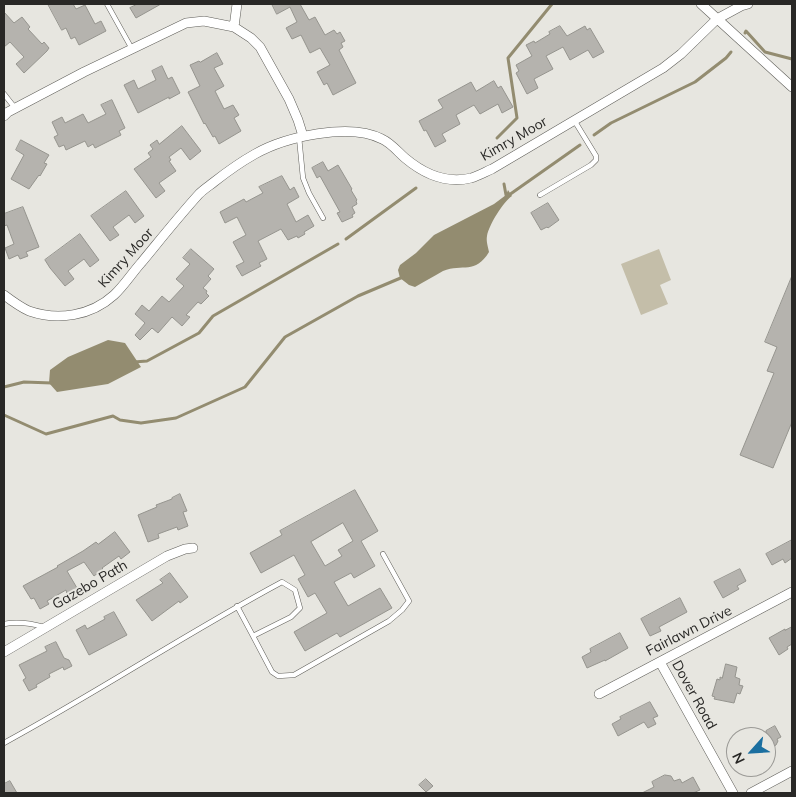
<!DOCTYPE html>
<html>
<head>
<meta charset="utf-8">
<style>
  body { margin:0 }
  #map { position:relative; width:796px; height:797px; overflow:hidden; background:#e7e6e0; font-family:Mulish,sans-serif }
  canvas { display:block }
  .frame { position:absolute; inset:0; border:5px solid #292826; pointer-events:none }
  .north { position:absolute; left:726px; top:727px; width:50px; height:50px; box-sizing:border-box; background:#e7e6e0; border:1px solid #9b9a96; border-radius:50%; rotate:244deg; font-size:14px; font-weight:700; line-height:20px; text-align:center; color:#292826 }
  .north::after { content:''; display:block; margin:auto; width:18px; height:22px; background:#1b6fa0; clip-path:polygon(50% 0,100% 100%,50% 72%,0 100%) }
</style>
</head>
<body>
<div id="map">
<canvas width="796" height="797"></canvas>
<div class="frame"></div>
<div class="north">N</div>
</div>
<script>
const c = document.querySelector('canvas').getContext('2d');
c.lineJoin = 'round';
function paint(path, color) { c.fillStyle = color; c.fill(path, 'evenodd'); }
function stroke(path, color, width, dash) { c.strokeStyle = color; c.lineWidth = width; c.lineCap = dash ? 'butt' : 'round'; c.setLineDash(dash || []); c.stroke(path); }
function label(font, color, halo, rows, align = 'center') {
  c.font = font + ' Mulish,sans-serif'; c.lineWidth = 4; c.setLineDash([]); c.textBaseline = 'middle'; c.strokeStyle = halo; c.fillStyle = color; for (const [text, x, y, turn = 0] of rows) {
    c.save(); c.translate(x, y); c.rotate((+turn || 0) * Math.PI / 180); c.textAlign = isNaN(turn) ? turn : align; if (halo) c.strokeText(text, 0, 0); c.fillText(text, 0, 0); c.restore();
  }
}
const green = new Path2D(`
  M659,249L671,280L660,285L668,304L641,315L621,264Z`);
const water = new Path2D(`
  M508,190L512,196C503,202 489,225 487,236C486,241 488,247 489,252C475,275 463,263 443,271C434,276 424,282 415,287L409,285L400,278L398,270L400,265L416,253L434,235L494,204L506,195Z
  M108,340L125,343L141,367L108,384L57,392L49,383L50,370L68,357Z`);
const stream = new Path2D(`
  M745,33L746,31L765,52L792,59
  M594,135L611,123L695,82L726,58L731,52
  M497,138L517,118L508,58L552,4
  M504,184L506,195
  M509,195L580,145
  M346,239L416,188
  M134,362L147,361L199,333L213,316L338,244
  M4,387L24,382L52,383
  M4,415L46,434L113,416L120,420L141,423L176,418L245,387L285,337L358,296L403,277`);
const building = new Path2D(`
  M48,4H73L76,9L85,5L95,24L101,21L106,31L79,45L75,37L71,39L66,28L62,30Z
  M138,4H161L136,18L130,8Z
  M272,4H300L309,20L315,17L325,35L334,30L337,34L340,32L345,41L341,43L343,47L339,50L356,83L333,95L327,83L324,85L317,72L330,65L320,48L310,53L301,35L292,39L286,28L297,22L290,7L277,14Z
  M4,12L14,23L22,17L30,27L28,29L42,44L44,42L49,48L47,51L24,73L16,64L24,57L10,42L4,47Z
  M560,26L567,36L585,26L587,30L590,28L604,52L593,58L588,50L570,60L563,47L546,56L553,69L534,79L538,88L527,94L516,73L519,71L516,65L532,56L526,45L534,41L535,43L550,34L549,32Z
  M217,53L223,64L214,68L224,86L215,91L224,109L233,105L239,115L234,118L241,131L219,144L215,136L213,137L205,123L204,124L188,92L200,86L190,65L199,61L200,62Z
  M162,66L168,79L172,77L180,93L169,99V97L138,113L124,85L134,80L138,89L156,80L152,71Z
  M494,81L498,88L501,86L513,107L502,113L498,104L480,114L474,105L456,115L460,124L442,134L446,141L435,147L426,130L424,131L419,121L443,108L438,100L471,82L476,91Z
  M112,100L125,128L119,131L121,135L95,148L93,144L88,147L85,141L66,150L64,145L59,147L54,137L58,135L52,122L62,117L65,123L83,114L88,123L106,114L101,105Z
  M182,126L201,151L190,160L181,148L169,157L171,160L169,161L176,171L159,183L165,191L156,198L134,169L151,157L148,153L153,149L150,145L157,140L159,144Z
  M21,140L49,155L44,163L47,164L40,176L39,175L29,189L11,179L24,155L16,150Z
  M323,162L328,171L338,165L352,189L351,190L357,200L356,201L357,204L352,207L355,213L352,215L353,217L342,222L337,213L340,212L320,176L317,178L312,168Z
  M282,176L290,190L294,187L299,197L287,204L296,222L308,215L314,226L304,232L305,234L298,238L297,236L288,240L281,229L258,241L267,259L259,263L261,266L242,276L236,266L244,262L233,242L246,235L237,217L225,223L220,212L244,199L246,202L263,193L259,187Z
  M126,191L144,216L135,223L129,215L113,227L119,235L110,241L91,216Z
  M548,203L559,220L548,228L547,227L541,230L531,213Z
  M23,207L39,247L26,252L28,256L20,259L18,255L9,259L5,248L14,244L7,225L4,226V214Z
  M80,234L99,260L90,267L84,259L68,271L74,279L65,286L50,268L45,260Z
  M191,249L214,269L208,276L211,279L203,288L207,291L206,293L209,296L201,304L198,302L186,315L190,317L182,326L172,317L158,333L152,328L140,340L135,335L145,323L135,314L142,305L149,311L162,296L169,302L184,286L176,279L190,264L183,258Z
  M792,276V422L773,468L740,455L774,373L767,371L777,347L765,342Z
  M355,490L378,531L361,541L375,566L354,578L351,573L334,582L348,606L380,588L392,608L340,637L337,633L305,651L294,632L327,613L315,593L308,597L298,579L305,575L294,555L261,573L250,553L282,535L280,531ZM343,523L353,541L338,550L342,556L325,566L311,542Z
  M180,494L187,511L183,512L188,526L178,530L177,527L158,534L159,538L148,542L138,515L157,507L156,505L172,499V498Z
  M115,532L130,552L121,559L119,556L102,568L103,569L94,576L84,562L67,571L77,588L67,594L66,590L47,601L49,604L40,609L34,598L31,599L23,586L58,567L57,566L83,551L96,542L98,544Z
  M792,540V558L785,563L783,559L772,565L766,554Z
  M740,569L746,581L737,586L739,589L723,598L714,582Z
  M170,573L188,597L180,603L179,601L152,621L136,600L163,583L160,580Z
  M680,598L687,612L659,627L661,631L650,636L641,619Z
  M114,612L127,635L89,655L76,630L85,625L87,629L105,619L104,617Z
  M792,627V644L787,647L788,649L779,655L769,638L785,629V630Z
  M620,633L628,648L605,661V660L587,668L582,657L591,652L590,649Z
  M56,642L64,658L69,660L72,666L64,670L63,667L49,674L50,677L36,685L37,687L29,691L23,680L26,678L19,665L47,651L45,647Z
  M726,664L737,667L735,677L740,679L739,685L743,686L740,694L737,693L734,703L714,699L715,697L712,696L717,679L720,680V677L722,678Z
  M650,702L658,716L653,718L656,724L648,728L644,722L618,736L612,724L621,719L620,717Z
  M775,726L781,737L777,739L778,741L776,745L766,750V731Z
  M665,775L671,776L674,781L680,779L682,783L693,777L700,790L693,793H642L654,787L652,782Z
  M426,779L433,786L426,792L419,785Z
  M10,781L17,793H4V784Z`);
const service = new Path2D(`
  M107,4L132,49
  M4,94L15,108
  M299,137L303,178L309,193L323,218
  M540,195L591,165L596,160V156L574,120
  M4,624C18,621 30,623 44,627
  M253,636L272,672L278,676L294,675L389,621L402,610L409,601L383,554
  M4,743C98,692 187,633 282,582L295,590L300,608L291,617L253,636L237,606`);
const minor = new Path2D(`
  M237,4L234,27L251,38L260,47L289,99L298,120L303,136
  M701,4L792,87
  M4,116L8,112L84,72L186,23L204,21L234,27
  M4,295C12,301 20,307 29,311C58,321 91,316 114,295C124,286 132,273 141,263C160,240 179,216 199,194C204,189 209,186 214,182C228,171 239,163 255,154C285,137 350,122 382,139C391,143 398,152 405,158C424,174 446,184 471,178C478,176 485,172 492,169L663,68L681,54L717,19L741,6L748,4
  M4,652L167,556L185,549L193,548
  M660,662L733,793
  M599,694L792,592
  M751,793L792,771`);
const streetNames = [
  ["Kimry Moor",514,139,-30],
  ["Kimry Moor",126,258,-48],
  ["Gazebo Path",90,585,-30],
  ["Fairlawn Drive",689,631,-27],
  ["Dover Road",694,695,61]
];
paint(green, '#c4bea9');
paint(water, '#938c70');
stroke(stream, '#938c70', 3);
paint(building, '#b5b3ae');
stroke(building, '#95948e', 1);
stroke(service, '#5f5e59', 5.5);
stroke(minor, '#5f5e59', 10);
stroke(service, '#fff', 4.5);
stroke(minor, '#fff', 9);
label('14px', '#292826', '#e7e6e0', streetNames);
</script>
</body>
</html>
